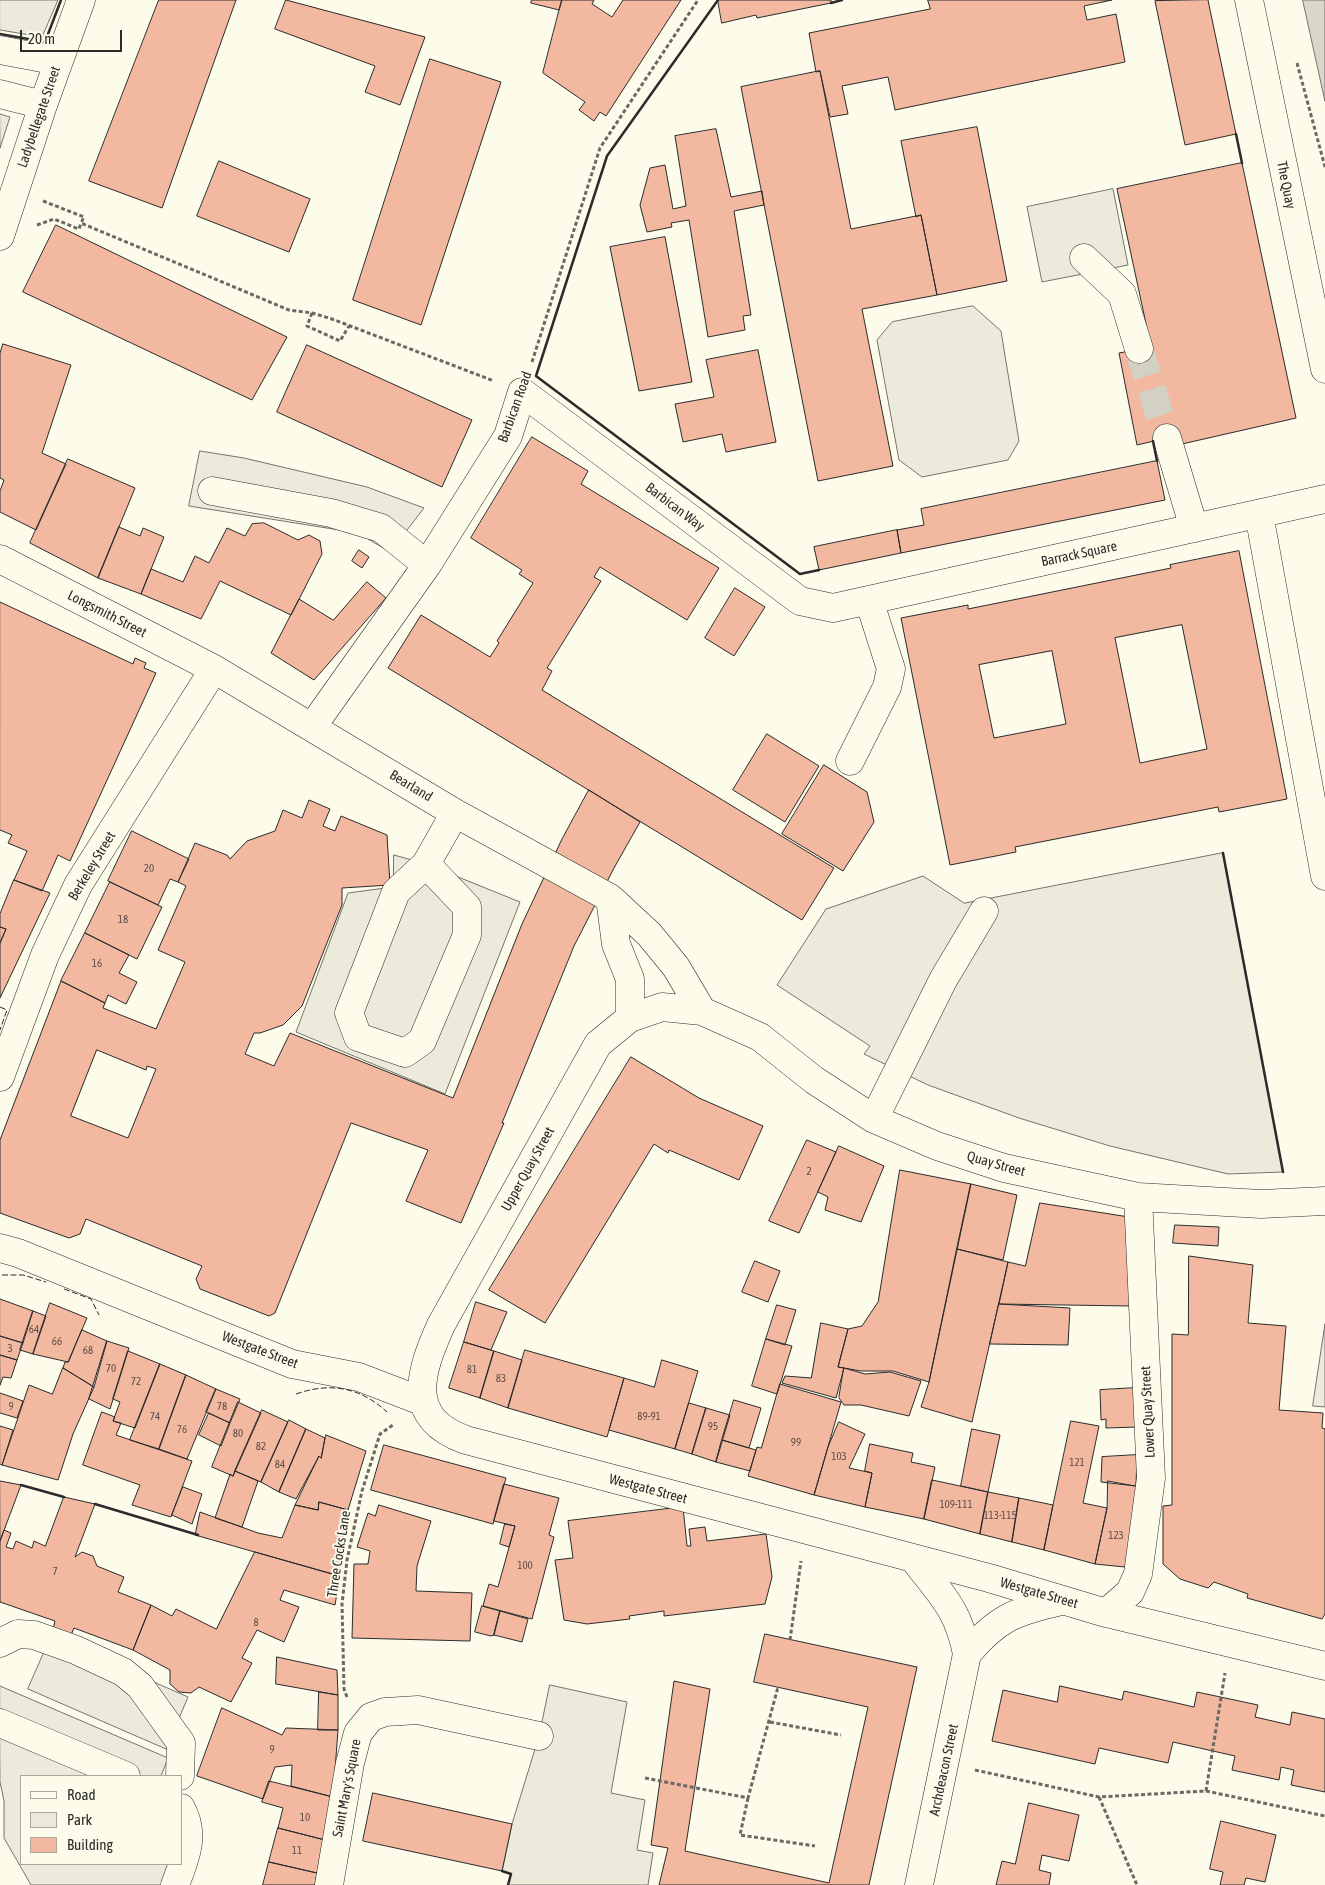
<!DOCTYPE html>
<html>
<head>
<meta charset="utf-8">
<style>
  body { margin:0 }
  #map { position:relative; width:1325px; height:1885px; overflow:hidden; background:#fdfbea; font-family:"Asap Condensed",sans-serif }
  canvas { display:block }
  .legend { position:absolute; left:20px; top:1775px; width:162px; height:90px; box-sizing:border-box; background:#fdfbea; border:1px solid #a9a89e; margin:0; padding:6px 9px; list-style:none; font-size:15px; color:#2b2b2b }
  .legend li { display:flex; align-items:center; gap:10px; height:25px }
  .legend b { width:25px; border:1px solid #a9a89e }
  .scale { position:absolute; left:20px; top:30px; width:102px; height:22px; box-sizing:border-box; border:2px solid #2b2b2b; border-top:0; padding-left:6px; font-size:15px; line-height:18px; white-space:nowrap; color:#2b2b2b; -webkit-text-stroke:4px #fdfbea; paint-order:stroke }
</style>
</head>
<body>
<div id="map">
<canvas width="1325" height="1885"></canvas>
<ul class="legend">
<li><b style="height:6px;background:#fdfbea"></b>Road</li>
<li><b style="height:14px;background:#ecebdb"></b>Park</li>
<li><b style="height:14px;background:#f2b8a0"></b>Building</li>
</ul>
<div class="scale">20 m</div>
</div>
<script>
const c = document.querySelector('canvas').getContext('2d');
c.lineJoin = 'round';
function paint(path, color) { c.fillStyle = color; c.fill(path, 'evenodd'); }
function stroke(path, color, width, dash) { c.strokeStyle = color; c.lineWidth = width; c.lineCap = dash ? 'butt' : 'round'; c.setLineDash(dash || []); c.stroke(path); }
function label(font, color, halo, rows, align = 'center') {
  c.font = font + ' "Asap Condensed",sans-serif'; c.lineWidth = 4; c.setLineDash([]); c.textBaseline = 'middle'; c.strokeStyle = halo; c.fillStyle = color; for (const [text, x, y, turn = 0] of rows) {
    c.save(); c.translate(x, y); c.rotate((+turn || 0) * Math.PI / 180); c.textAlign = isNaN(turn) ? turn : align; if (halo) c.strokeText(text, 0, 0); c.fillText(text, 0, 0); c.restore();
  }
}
const green = new Path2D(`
  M0,0H58L42,37L0,30Z
  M973,306L1001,331L1019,441L1008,460L922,477L899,460L877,340L892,322Z
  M0,1736L92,1776H21V1864H171L163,1885H31L4,1838V1801L0,1782Z`);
const parking = new Path2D(`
  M0,114L10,117L0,148Z
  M1113,189L1128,265L1042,282L1027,207Z
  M200,451L244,458L367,487L424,508L390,552L358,533L189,506Z
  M1223,853L1283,1172L1228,1174L1110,1146L1019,1118L928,1085L864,1054L870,1046L777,985L826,909L923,876L964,903Z
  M394,855L426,864L520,902L445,1094L296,1032L348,893L393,887Z
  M1325,1324V1407L1313,1406Z
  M51,1637L188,1697L166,1749L28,1689Z
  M550,1685L627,1702L611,1793L645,1800L637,1850L653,1853L648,1885H508L511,1874L502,1871L512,1824L539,1736Z
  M0,1686L168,1758L161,1776H104L0,1732Z`);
const water = new Path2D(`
  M1303,0H1325V101Z`);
const building = new Path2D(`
  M159,0H236L162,208L89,181Z
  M286,0L425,37L400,105L365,92L375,66L275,29Z
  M532,0H562L559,10L531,3Z
  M562,0H594L592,4L612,17L623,0H681L606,116L600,112L594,121L579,110L585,102L543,73Z
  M718,0H831V3L757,18L756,15L722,23Z
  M928,0H1112L1084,6L1087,20L1116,14L1125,62L895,110L888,77L842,86L848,114L830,117L820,71L816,72L809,33L930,9Z
  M1208,0L1236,134L1185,145L1155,1Z
  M430,59L501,82L421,325L353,300Z
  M820,71L851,229L921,215L937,295L862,309L893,466L818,481L741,87Z
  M977,127L1007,281L937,295L921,215L916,217L901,141Z
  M716,129L731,197L762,191L764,205L734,211L751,315L743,316L745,330L708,337L689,220L671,223L672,227L647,232L640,205L650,168L665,165L673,209L686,206L675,136Z
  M219,161L310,199L289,252L197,216Z
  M1242,163L1296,418L1182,444L1167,438L1137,445L1119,353L1151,347L1117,189Z
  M56,225L287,337L252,400L23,292Z
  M665,237L692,382L639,391L610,247Z
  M3,344L71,365L42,453L66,464L36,530L0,512V491L4,480L0,478V354Z
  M307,345L472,420L442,487L277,412Z
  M758,350L776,442L726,452L722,434L683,442L675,404L714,397L706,360Z
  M532,437L588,471L581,484L719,568L687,620L600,567L594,577L601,581L547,668L552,671L542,690L834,868L802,920L388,668L421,615L490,657L499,643L497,641L533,583L519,574L522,570L471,538Z
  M68,459L135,488L98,578L30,543Z
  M1157,461L1165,500L901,553L897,530L924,525L921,509Z
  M264,523L298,540L309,535L320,541L322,554L291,615L220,581L201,619L141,594L151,569L183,582L195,556L209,563L227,528L245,536L252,524Z
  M119,527L140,536L143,528L164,537L141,594L98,578Z
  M897,530L901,553L819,570L814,547Z
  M359,550L369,557L362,568L352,561Z
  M1239,551L1287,799L1219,812L1218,807L1015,847L1016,852L950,865L901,618L968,605V609L1171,568L1170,565ZM1182,625L1207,749L1140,763L1115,638ZM1052,651L1066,724L994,738L979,665Z
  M367,582L386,598L314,680L271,653L299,599L333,620Z
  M735,588L765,607L734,656L705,638Z
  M0,602L133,664L135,658L146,663L144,668L156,673L70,861L58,855L42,891L14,880L27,851L8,843L12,835L0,830Z
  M767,734L819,766L785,822L733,790Z
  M824,765L867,792L874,822L843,871L782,834Z
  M589,790L640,822L614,868L574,946L502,1123H504L461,1223L406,1201L428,1150L351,1123L275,1313L269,1316L200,1289L196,1279L202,1266L86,1219L80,1234L69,1238L0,1213V1140L61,981L105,1003L103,1008L156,1029L185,962L158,950L186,886L178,882L195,843L227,855L230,859L247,841L275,831L283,810L302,818L309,800L330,809L323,826L335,831L341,816L387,835L390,885L342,888V905L302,1006L283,1025L260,1033H254L245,1054L274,1066L290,1033L453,1098L522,924L562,839ZM97,1050L146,1070L147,1066L156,1069L128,1138L71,1116Z
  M132,831L189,859L178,882L170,879L158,905L108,881Z
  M14,880L50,893L0,998V943L6,929L0,927V914Z
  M110,882L162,907L137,959L85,933Z
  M0,927L6,929L0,943Z
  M85,933L129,955L119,973L137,982L126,1004L108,995L105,1003L61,981Z
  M631,1057L699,1098L763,1126L739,1180L669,1150L668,1153L654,1144L545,1323L489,1290Z
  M807,1140L836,1152L799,1233L769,1221Z
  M839,1146L884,1166L861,1222L825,1210L828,1197L818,1192Z
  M900,1170L971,1184L929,1382L893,1371H861L838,1367L848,1329L862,1326L878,1302Z
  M971,1184L1017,1195L1003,1260L957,1249Z
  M1040,1203L1129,1217L1132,1306L999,1304L1008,1262L1025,1266Z
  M1175,1225L1219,1227L1218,1246L1173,1243Z
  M957,1249L1008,1262L972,1422L921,1407L929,1382Z
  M1189,1256L1253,1265L1248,1323L1286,1326L1279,1410L1323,1413L1322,1428L1325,1429V1614L1322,1619L1247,1598L1248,1594L1214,1582L1208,1588L1180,1579L1163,1564V1506L1172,1505V1334L1188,1335Z
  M755,1261L780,1271L768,1302L742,1292Z
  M0,1299L33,1311L23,1343L0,1336Z
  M476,1302L507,1312L491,1350L464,1342Z
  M50,1303L87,1318L68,1362L33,1354Z
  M999,1304L1070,1308L1068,1345L990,1344Z
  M777,1305L796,1310L785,1345L766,1339Z
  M33,1311L46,1316L33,1354L20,1350Z
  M821,1323L848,1329L838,1367L844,1368L836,1398L782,1383L785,1376L811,1378Z
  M82,1330L107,1341L94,1387L63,1368L65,1362H68Z
  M0,1336L23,1343L17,1360L0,1355Z
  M766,1339L792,1346L777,1394L752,1386Z
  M107,1341L129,1348L110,1409L89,1399Z
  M464,1342L494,1351L480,1398L449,1388Z
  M525,1350L624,1378L607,1437L508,1408Z
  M128,1351L160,1364L135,1428L113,1421L120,1402L113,1399Z
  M494,1351L522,1360L508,1408L480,1398Z
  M0,1355L17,1360L11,1378L3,1377L0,1385Z
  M662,1360L698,1371L675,1449L609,1430L624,1378L654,1387Z
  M160,1364L186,1375L159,1449L130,1440Z
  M63,1368L94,1387L73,1434L58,1480L2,1465L29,1385L52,1394Z
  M844,1368L865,1374L890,1372L921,1381L909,1416L861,1405H844L839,1398Z
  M186,1375L216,1389L187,1459L159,1449Z
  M780,1384L841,1402L814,1495L748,1476L757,1447L761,1448Z
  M1136,1388L1138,1427L1106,1428V1419L1101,1420L1100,1390Z
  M216,1389L240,1399L230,1423L206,1412Z
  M0,1393L23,1401L17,1418L0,1413Z
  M734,1400L761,1408L749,1448L722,1440Z
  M238,1402L261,1413L233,1476L212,1467Z
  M689,1403L706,1408L692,1454L675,1449Z
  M706,1408L730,1415L716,1462L692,1454Z
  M262,1410L288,1422L261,1482L235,1471Z
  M102,1412L115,1417L113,1421L121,1423L116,1435L192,1461L171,1517L132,1505L140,1485L83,1465Z
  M209,1413L230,1423L221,1446L199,1435Z
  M289,1420L306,1429L279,1492L261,1482Z
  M1071,1421L1099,1426L1083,1503L1107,1508L1095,1564L1044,1550Z
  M839,1422L865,1434L849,1468L872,1473L865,1507L814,1495L828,1447Z
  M0,1426L13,1430L2,1465L0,1464Z
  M306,1429L325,1438L321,1458L319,1456L296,1499L279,1492Z
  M972,1429L1000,1435L988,1492L961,1486Z
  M326,1435L366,1451L348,1510L319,1502L318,1510L295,1505L319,1456L321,1458Z
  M722,1440L756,1450L750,1471L716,1462Z
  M870,1444L913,1453L911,1462L935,1467L924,1519L865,1507L872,1473L865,1471Z
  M384,1445L506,1478L493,1524L371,1490Z
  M1137,1455L1136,1486L1101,1482L1102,1457Z
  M235,1471L258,1481L242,1527L215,1518L230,1474L233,1476Z
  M932,1480L988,1492L980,1534L924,1519Z
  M0,1481L21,1485L0,1541Z
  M1108,1481L1140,1487L1125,1567L1095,1564L1107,1508Z
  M504,1484L559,1498L549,1535L554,1537L532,1619L483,1606L489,1584L498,1587L515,1526L494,1521Z
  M183,1487L202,1494L192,1524L172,1515Z
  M988,1492L1019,1498L1012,1542L980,1534Z
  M64,1497L95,1504L75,1557L82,1552L93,1556L97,1566L124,1577L118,1592L151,1605L133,1650L74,1628L71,1635L53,1629L55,1621L0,1602V1541L4,1530L11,1533L6,1547L13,1549L16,1541L32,1548L34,1541L45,1546Z
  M1019,1498L1053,1505L1044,1550L1012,1542Z
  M319,1502L348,1510L341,1544L339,1576L195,1535L200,1512L258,1533L282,1538L295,1505L318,1510Z
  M379,1505L431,1521L417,1566L416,1591L472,1593L470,1641L352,1638L354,1564H368L370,1551L357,1547L368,1513L375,1516Z
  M683,1507L687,1546H691L689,1529L705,1527L707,1541L766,1534L772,1577L765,1604L664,1616V1611L629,1616L630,1619L587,1624L564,1620L555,1560L573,1558L568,1521Z
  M505,1524L515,1526L509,1547L500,1544Z
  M255,1552L340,1576L335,1605L284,1590L280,1600L299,1607L284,1642L257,1630L242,1658L252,1663L231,1702L199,1687L191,1693L179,1692L170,1684V1670L133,1650L151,1605L172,1616L176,1609L216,1629Z
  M482,1606L500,1611L494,1635L491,1636L475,1632Z
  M500,1611L528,1619L522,1642L494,1635Z
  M765,1634L917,1667L869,1885H659L668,1848L651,1845L674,1681L710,1689L685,1851L829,1883L868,1707L754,1682Z
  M277,1657L337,1670L338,1695L276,1684Z
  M1060,1686L1122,1700L1124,1691L1194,1707L1197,1692L1258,1705L1255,1717L1290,1725L1292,1712L1325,1719V1792L1291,1785L1294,1770L1281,1767L1279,1780L1232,1770L1235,1756L1173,1742L1168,1763L1099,1748L1095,1764L992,1741L1003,1690L1057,1702Z
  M319,1692L338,1695V1730H318Z
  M222,1708L282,1735L286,1728L338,1730L333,1797L291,1786L292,1765L275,1767L263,1799L197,1776Z
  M269,1781L333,1797L325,1840L278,1828L283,1808L262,1802Z
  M373,1793L512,1824L502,1871L363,1841Z
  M1029,1803L1079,1815L1069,1861L1042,1855L1039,1870L1051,1873L1049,1885H996L1002,1861L1015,1864Z
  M1221,1821L1276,1835L1265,1882L1246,1878L1244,1885H1220L1223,1872L1210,1869Z
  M278,1828L325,1840L317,1873L269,1862Z
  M269,1862L317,1873L315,1885H263Z`);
const minorTunnel = new Path2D(`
  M1139,349L1167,438`);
const path = new Path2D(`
  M1297,63L1325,167
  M43,201L84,217L81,223L289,310L312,313L332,319L494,381
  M37,225L54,219L79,229L81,223
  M312,313L307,326L340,341L349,326
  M532,362L600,148L698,0
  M790,1640L801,1561
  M347,1697L344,1689L342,1604L347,1560L362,1491L380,1434L393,1425
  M770,1722L841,1735
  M975,1770L1099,1797L1206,1791L1325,1816
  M645,1778L748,1798L778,1687
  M1206,1791L1225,1673
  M1099,1797L1137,1885
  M748,1798L740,1835L815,1846`);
const minor = new Path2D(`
  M0,50L58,61
  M0,94L43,105
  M0,236L43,105L81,0
  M1084,258L1122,294L1139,349
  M1167,438L1194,528
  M212,491L331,513L381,528L427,565
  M1259,514L1325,876
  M0,559L214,669L455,813L610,898L649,934L676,967L702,1011
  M312,727L427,565L508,436L522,392L800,601L833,608L1325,499
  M850,761L887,687L891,669L869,600
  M426,864L396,892L349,1013L358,1037L405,1053L422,1041L467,935V907L426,864L455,813
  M610,898L616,944L630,979V1018
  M0,1077L45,955L78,885L214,669
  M874,1119L943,980L984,911
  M1325,1201L1261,1204L1138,1197L1004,1168L937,1146L874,1119L814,1080L760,1037L702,1011L662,1007L630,1018L598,1044L441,1325C420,1372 404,1418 466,1440L989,1578L1106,1613L1325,1666
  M0,1248L18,1253L292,1364L359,1377L424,1402
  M914,1559C941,1595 958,1608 967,1654L919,1885
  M1106,1613L1130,1592L1138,1574L1151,1478L1138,1197
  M0,1643L18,1634L34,1635L76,1650L123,1672L140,1686L181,1743L180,1776
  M967,1654C997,1618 1016,1611 1061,1601
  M0,1723L126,1776
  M175,1885C185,1859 196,1835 181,1808
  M329,1885L350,1763L358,1733L371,1717L385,1712L418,1710L539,1736`);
const major = new Path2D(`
  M1249,0L1325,369`);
const fence = new Path2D(`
  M0,1007L7,1010L0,1030
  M2,1275H23L46,1282
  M64,1289L91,1299L99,1315
  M296,1394C330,1382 360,1387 387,1412`);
const wall = new Path2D(`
  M718,0L607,156L536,376L800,574L819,570
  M831,3L842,0
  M0,34L45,42L61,0
  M1236,134L1242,163
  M1153,441L1157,461
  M1223,853L1283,1172
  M21,1485L64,1497
  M95,1504L198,1535
  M502,1871L511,1874L508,1885`);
const numberNames = [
  ["20",149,869],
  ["18",123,920],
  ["16",97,964],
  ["2",809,1172],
  ["64",34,1330],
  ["66",57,1342],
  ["3",10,1349],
  ["68",88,1351],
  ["70",111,1369],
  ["81",472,1370],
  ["83",501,1379],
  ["72",136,1382],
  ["9",11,1407],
  ["78",222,1407],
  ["74",155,1417],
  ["89-91",649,1417],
  ["95",713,1427],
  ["76",182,1430],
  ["80",238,1434],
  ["99",796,1443],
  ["82",261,1447],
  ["103",839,1457],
  ["121",1077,1463],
  ["84",280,1465],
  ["109-111",956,1505],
  ["113-115",1000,1516],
  ["123",1116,1536],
  ["100",525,1566],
  ["7",55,1572],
  ["8",256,1623],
  ["9",272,1750],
  ["10",305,1818],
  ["11",297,1851]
];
const streetNames = [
  ["Ladybellegate Street",39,117,-71],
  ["The Quay",1286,185,79],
  ["Barbican Road",515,407,-70],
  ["Barbican Way",675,507,37],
  ["Barrack Square",1079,554,-12],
  ["Longsmith Street",107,614,27],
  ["Bearland",411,786,31],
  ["Berkeley Street",92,866,-59],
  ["Quay Street",996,1164,16],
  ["Upper Quay Street",528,1169,-61],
  ["Westgate Street",260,1350,21],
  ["Lower Quay Street",1148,1412,-93],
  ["Westgate Street",648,1489,15],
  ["Three Cocks Lane",339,1554,-81],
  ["Westgate Street",1039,1593,16],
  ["Archdeacon Street",944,1770,-78],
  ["Saint Mary's Square",347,1788,-79]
];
paint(green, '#ecebdb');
stroke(green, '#74746e', 1);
paint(parking, '#eceadb');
stroke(parking, '#74746e', 1);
paint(water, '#d8d7c9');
stroke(water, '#74746e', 1);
paint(building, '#f2b8a0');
stroke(building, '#2b2b2b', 1);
stroke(minorTunnel, '#d3d1c4', 28, [28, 14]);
stroke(minor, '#2b2b2b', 29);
stroke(major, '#2b2b2b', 29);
stroke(path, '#6a6964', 3, [4, 2.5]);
stroke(minor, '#fdfbea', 28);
stroke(major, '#fdfbea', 28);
stroke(fence, '#2b2b2b', 1, [6, 2.5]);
stroke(wall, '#2b2b2b', 2.5);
label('11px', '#5d4e48', null, numberNames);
label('14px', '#2b2b2b', '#fdfbea', streetNames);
</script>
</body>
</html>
